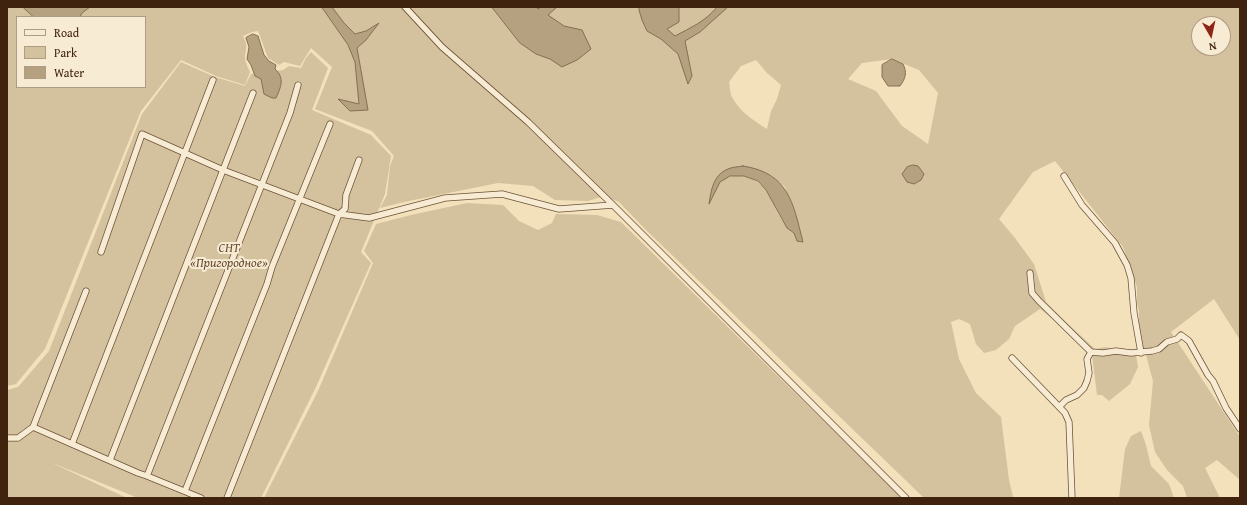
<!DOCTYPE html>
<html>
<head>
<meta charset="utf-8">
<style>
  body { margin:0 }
  #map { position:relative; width:1247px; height:505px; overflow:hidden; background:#f2e1bb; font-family:"Gentium Book Plus",serif }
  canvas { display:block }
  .frame { position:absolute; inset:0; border:8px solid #40230e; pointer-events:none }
  .legend { position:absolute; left:16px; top:16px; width:130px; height:72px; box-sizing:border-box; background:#f7ecd3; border:1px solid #ae9c84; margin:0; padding:5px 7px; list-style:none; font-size:12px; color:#40230e }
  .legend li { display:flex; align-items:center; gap:8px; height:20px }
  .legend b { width:20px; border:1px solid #ae9c84 }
  .north { position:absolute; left:1191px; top:16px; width:40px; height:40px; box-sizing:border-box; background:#f7ecd3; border:1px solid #ae9c84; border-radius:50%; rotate:171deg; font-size:11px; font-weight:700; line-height:16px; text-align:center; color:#40230e }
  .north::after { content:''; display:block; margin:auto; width:14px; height:18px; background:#8f2418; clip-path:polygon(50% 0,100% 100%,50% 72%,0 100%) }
</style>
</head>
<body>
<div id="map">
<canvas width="1247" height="505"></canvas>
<div class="frame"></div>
<ul class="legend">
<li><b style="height:5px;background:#f7ecd3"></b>Road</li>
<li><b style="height:11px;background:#d4c19e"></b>Park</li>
<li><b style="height:11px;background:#b5a080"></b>Water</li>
</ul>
<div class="north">N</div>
</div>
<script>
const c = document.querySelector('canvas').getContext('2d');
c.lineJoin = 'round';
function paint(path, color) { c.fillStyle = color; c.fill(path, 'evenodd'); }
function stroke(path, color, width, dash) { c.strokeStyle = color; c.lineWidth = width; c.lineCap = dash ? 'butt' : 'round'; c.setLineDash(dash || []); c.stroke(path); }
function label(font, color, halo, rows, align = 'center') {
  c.font = font + ' "Gentium Book Plus",serif'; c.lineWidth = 4; c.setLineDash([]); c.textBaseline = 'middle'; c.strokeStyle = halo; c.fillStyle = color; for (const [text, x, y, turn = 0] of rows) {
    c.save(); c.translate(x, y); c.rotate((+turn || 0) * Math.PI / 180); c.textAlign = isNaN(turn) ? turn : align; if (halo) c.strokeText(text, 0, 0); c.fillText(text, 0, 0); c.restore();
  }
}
const green = new Path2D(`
  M7,7H1240V340L1214,299L1171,332L1240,437V480L1217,460L1205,468L1220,498H1187L1183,486L1167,470L1155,452L1149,425L1153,381L1146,355L1139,346V311L1137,302V287L1123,247L1055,161L1033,172L999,219L1015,238L1034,264L1046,302L1066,322L1095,349L1106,347L1123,352L1135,349L1138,367L1130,384L1109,401L1102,395H1097L1092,355L1069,331L1040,309L1015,326L1009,339L996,350L984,353L976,344L970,324L959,319L951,322L959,359L976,393L1001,417L1009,480L1013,497V498H924L645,229L619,202L604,196L588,201L555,200L533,186L498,183L404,202L380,208L387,195L390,166L394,156L372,131L315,109L332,67L311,48L300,66L284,62L279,65L268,58L258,31L252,32L243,36C249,48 245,49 245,59C246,64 248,68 250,72L245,85L216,76L181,60L141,111L45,349L16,384L7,386ZM17,17H145V87H17ZM1199,24H1223V48H1199ZM892,59L919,70L938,93L928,144L902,126L876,91L848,79L862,63ZM756,60L767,73L781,85L777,99L771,111L767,129C754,121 739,111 732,97C730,93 730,86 729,82L741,66ZM727,169L771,175L785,187L796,215L794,233C770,216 774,175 736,176C730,176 723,178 719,183C715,189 713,197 709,202L711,192Z
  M311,52L328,68L312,110L371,135L391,156L385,194L361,252L371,263L316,387L261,498H138L50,462L127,498H7V390L18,387L49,351L142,114L181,62L215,77L245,86L251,74L283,70L289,66L301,68L306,58Z
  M467,203L503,205L519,221L538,230L552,223L556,214L597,215L621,222L902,498H264L318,391L373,263L364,251L376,224L411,215Z
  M1141,431L1146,445L1151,466L1169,484L1174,498H1119L1125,449L1131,436Z`);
const water = new Path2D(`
  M23,7H90L82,13L80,17H34Z
  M322,7H332L344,23L355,34L366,31L379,23L366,40L357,48L368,110L350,111L338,99L359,104L355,62L348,45Z
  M492,7H536L538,9L541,7H557L548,15L564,26L582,30L591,49L577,60L562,67L550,59L536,54L520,43Z
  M640,7H678L679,8V22L667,29L675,36C690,28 706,21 717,7H728L700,32L685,41L692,76L688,84L678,54L661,39L647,31L642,20L639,10Z
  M253,34L258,36L264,55L269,61L276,65L275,69C285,78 281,87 276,98H272L264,94L261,79L255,76L251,65L247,59L249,47L246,38Z
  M892,59L903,64C907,72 906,78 900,86H888L882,77V65Z
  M913,165L918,166L924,174L921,180L914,184L907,182L902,174L907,167Z
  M743,166C789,173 793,203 803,242L797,241L794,233L787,228L766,190L758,181L744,176H730L720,182L709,204C711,191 713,175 728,169C732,167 738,167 743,166Z`);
const minor = new Path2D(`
  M405,7L442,47L528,122L613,205
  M1064,176L1082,205L1115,243L1127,265L1131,278L1134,313L1141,353
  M101,252L142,134L223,170L339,214L369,218L445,198L502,194L559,209L613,205L906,498
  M1030,273L1032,293L1039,301L1091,352L1103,353L1116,351L1131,353L1152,351L1159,349L1167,342L1177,339L1181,335L1189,341L1208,375L1213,381L1226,408L1240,429
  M1012,358L1065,413L1069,422L1072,498
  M1059,407L1066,400L1077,395L1084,388L1087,381L1089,373L1087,359L1091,352
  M33,427L86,291
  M7,438H18L33,427L138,473L147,476L201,498
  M72,444L213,80
  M110,460L253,93
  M147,476L290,113L298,85
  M185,491L267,284L272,267L330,124
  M227,498L339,214L345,209L346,195L359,160`);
const parkNames = [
  ["СНТ",229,249],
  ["«Пригородное»",229,264]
];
paint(green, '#d4c19e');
paint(water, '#b5a080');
stroke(water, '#866e52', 1);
stroke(minor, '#6c5239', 7);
stroke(minor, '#f7ecd3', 5.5);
label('italic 13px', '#654a32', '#f7ecd3', parkNames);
</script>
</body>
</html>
